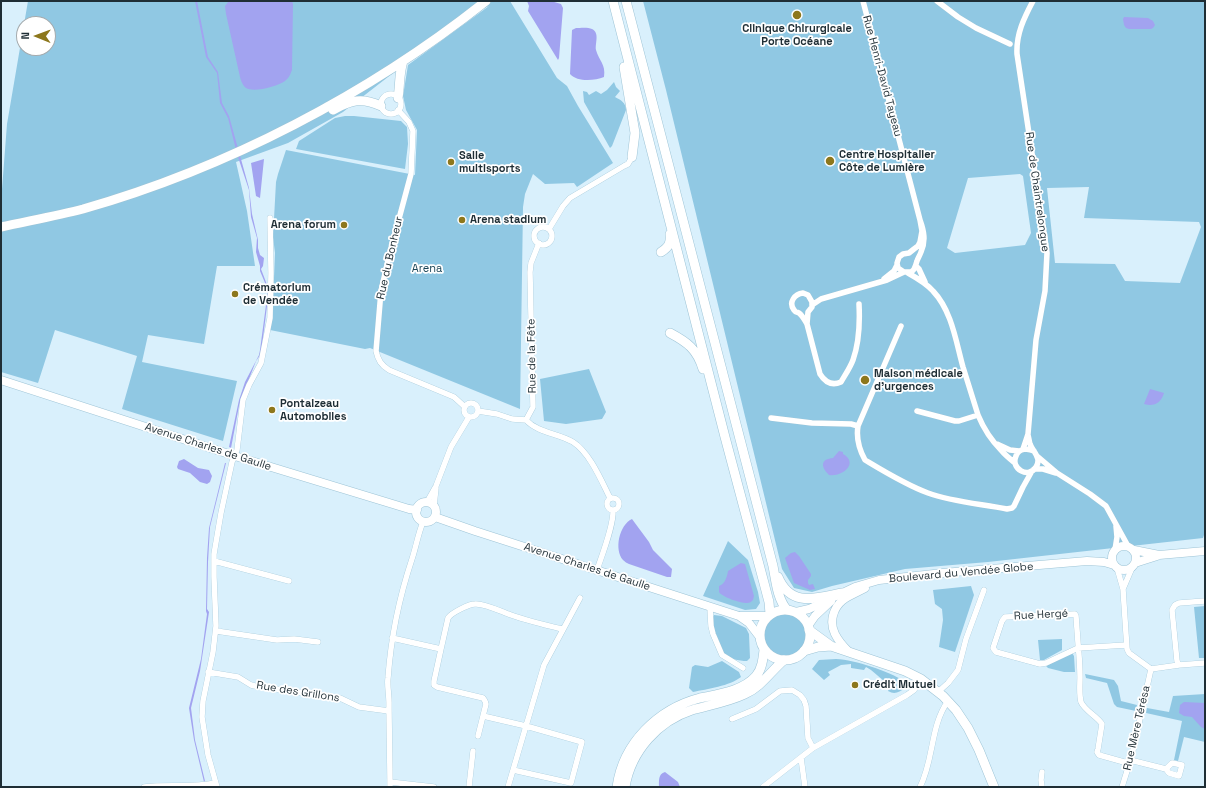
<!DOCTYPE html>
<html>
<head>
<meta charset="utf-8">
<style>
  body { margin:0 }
  #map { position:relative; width:1206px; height:788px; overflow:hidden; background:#d9f0fc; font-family:"Space Grotesk",sans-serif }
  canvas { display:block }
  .frame { position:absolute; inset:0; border:2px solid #1f2e35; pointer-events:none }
  .north { position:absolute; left:16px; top:16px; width:40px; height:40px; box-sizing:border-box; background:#fff; border:1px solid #a5abae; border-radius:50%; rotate:271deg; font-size:11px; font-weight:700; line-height:16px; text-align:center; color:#1f2e35 }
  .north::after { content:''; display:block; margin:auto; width:14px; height:18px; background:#8d771c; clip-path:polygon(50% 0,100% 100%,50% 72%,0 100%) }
</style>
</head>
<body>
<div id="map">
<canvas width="1206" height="788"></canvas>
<div class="frame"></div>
<div class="north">N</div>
</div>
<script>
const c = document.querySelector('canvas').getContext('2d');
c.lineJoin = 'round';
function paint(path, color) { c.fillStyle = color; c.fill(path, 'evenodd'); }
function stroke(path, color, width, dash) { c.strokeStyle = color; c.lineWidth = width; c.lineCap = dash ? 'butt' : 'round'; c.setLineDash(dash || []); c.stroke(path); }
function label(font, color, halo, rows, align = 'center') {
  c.font = font + ' "Space Grotesk",sans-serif'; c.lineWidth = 3.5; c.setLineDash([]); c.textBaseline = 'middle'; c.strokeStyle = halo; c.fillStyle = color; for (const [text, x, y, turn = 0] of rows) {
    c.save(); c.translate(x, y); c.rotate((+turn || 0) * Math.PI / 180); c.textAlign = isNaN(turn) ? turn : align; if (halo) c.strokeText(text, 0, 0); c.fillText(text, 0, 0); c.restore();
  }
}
const green = new Path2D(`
  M28,1H510L557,78L567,86L578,106L613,163L577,187L574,183L545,184L533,174L525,194L523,207L520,409L370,348L365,349L270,330L273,302L275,253L273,237L276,182L278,174L286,150L415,175L417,130L406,110L403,96L408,65L489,6L465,17L343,112L288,143L236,162L247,211L255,266H217L204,344L148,335L142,362L237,381L223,441L122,409L137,356L55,330L38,383L1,372V202L7,124ZM24,24H48V48H24Z
  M643,1H1205V532L1203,538L988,562L905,569L832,586L812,592L794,588L782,569L666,90ZM1020,174L1023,176L1031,233L1025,245L955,253L947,248L968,178ZM1089,187L1084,218L1199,222L1201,227L1180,283L1125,281L1115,264L1055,263L1047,188Z
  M614,82L616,87L620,91L615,97C621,100 626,103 626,110L612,146L610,148L584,102L583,91L587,92L589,95L596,91L601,94L607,90Z
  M345,116H354L401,121L407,127L408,144L405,169L296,149L299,141L335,118Z
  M589,369L606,412L602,419L566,424L544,421L540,379Z
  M728,541L748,560L758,592L760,603L756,609L745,610L703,596Z
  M971,586L974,595L955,652L939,647L943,620L942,609L935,604L933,590Z
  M1205,606V658H1199L1194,607Z
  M764 635a21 21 0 1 1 42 0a21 21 0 1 1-42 0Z
  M714,615L722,616L746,628L749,634L750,658L747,661C739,661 728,659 723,652C717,644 714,629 712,618Z
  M1062,639V650L1044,660H1040L1038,640Z
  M1072,653L1074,656L1075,672H1064L1048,668L1046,666Z
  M836,659C856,660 888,671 904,681L906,684L905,688C899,692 895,695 888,691L891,685L885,680L884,681L871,670L866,667L864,670L851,668V664L841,665L828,672L830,675L824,680L812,669L819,660Z
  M722,661L739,672L741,677C730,686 707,689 693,692L689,688L692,667L695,665L708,667Z
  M1085,674L1114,680L1118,686L1121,701L1137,705L1136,711L1117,707L1114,704L1107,683L1086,678Z
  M1205,694V742L1184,737L1178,761L1174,760L1182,721L1146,713L1147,708L1169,712L1173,696Z`);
const water = new Path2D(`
  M195,1H197L208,57L218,72L222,103L229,116L249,188L252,214L258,240V248L260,255L264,258L263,266L261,269L269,290L261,354L256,361L242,397L239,406L231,448L229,447L239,400L245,382L259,355L260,350L268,290L260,271V266L256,252L257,238L251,217L249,190L237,154L228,118L220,103L217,73L206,57Z
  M229,1H292L293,4L292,70C290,75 289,78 285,81C278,86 254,93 246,88C243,86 241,81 240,77L226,14L225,6Z
  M527,1H551L561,4L563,8L559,58L558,60L528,11L529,6Z
  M1124,17L1148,18L1153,21L1155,25L1153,28L1151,29H1129L1126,28L1124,25L1123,19Z
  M576,28C580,28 588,27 592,29C600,33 595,43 596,50C599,61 606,64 604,77C594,81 577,82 570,74L572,30Z
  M264,159L260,198L256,196L251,163Z
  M1150,389L1164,393C1161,403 1154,407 1144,404Z
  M839,451L843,452V454C859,463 843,477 829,475C820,466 821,459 833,458Z
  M184,459L198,468L209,470L212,476L210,482L207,484L200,482L190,473L178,469L177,467L179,461Z
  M225,463H226L210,527L208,562L207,609L209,612L200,671L191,708L195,740L205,781L204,782L194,740L189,708L201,659L207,614L206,611L207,558L209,528Z
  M632,519L649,542L653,550L672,569L671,577H667L629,564C627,563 625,562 623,560C614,550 619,525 632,519Z
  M795,552L799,556L811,574V576L808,580V583L809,585L813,584L815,589L810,590L794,583L785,558L791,553Z
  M741,563L745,564L754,596L753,600C751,602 750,603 747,603C740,603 722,597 719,592V586C725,584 727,577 728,571Z
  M1184,702L1205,703V729L1201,727L1192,717L1184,716L1179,713L1180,705Z
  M665,772L678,782L680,787H659C659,781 658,774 665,772Z`);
const minor = new Path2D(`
  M863,1L920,220C924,231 926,241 921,252C920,255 918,258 917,261C915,266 916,269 911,272H904L898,268L897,263L899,257L903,254L909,253L914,249L918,246L920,242L922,231L920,220
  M937,1L958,17L976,28L1010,44
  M381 104a10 10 0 1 1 20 0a10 10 0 1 1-20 0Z
  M398,110L409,122L413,131L411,174L389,256L381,291L376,351C378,360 381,365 389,370L454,397L465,407
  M534 236a9 9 0 1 1 18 0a9 9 0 1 1-18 0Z
  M549,229L563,206L570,198L624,166L628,164L632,157
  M916,266L919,269L925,282
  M908,273C917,278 926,283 933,291C952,311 956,342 963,367C968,383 973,399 978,415C983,427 991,440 1001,450C1005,455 1010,459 1015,463
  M884,279L894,271L897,265
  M803,293L808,295L812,302V307L808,312L807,324C805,321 803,316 799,313C796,311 797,314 794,310C788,302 795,294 803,293Z
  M812,305L821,299L887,280L904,272
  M807,324L820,374C825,382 832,386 841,382C845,375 850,368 853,360C859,343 860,323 859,304
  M901,326L858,426C856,438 859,449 865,460C885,472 906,485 928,493C952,502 982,504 1007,509L1012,508L1014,506L1023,487L1032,471
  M464 410a7 7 0 1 1 14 0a7 7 0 1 1-14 0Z
  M478,411L497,414L512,419L526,420
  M917,411L955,421H959L978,415
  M771,418L812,423L851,424L858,426
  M526,420L533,407L530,272L531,263L539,243
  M526,420C538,433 558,433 573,442C590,453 601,480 610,498
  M1028,435C1029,438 1029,441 1030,444C1033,452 1042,458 1036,467C1029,479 1010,469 1016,456C1019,448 1028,448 1034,451
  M997,444L1010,450L1019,451
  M1023,449L1028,434L1036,340L1045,291L1047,253L1017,54C1016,34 1024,18 1033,1
  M1037,456L1057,473L1090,494L1106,506L1128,546
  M1034,469H1043L1056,473
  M607 504a6 6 0 1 1 12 0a6 6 0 1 1-12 0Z
  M427,502L436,486L451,447L469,417
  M434,506L436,488
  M1115,550L1117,537L1116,526
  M214,561L289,581
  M1117,568L1123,589L1127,649L1129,653L1151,669L1179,665L1205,663
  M597,570C602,555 614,525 613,510
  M1123,589L1132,568
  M710,607L711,626L713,634L722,655L743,668
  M216,631L277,640L294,639L318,642
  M392,638L441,649L448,618C451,613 469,604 475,604C484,603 502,612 511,615C528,621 545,625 562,629
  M1126,645L1078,648L1046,663L1040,664L996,652L993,648L1002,621L1005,617L1075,614L1076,616L1078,643C1079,654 1080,666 1080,677C1080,685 1079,695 1081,702C1085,711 1097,716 1102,724L1098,749L1097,752L1099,755L1124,762L1134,761L1166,769L1169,773L1179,776L1182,765L1172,763L1166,769
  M441,649L434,681V685L437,687L483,698L485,701L486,704L478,736
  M1179,665L1177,661L1172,610L1175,605L1179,603L1205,601
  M208,672L238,677L251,685L255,686L340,698L359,707L389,711
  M938,692L948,683L958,670L966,639L984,590
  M483,716L526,726L582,742L571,783L513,770
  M732,719L756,709L780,691L792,690L800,695L804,700L806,706L808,738L813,748
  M801,758L805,787
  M390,782L434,787
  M144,787C168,784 192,788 215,783
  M217,787L208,755L202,717L203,701L213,652L216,626L214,577V554L221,513L232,462L237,450L243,400L249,385L261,363L270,318L271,273L270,218
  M390,787C390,759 389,730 389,702C389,694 387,686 388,678C391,637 399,598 412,559C416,547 418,534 423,522
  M469,787L473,751
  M508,787L544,665L580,598
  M763,787L813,748L907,695L914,690L921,679
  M920,787C934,760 930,726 948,701
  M1042,787L1041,780L1042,772
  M1122,787L1132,755L1151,669`);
const secondary = new Path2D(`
  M1,380L235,456L409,509L417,510
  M416 512a10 10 0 1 1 20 0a10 10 0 1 1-20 0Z
  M435,517L475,531L739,616L749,623L759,636
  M1112 558a12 12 0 1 1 24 0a12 12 0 1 1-24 0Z
  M1134,550L1159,555L1205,551
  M1135,563L1157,556
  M796,612L809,609L855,587L879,580L943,573L1087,561L1104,562L1114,565
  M740,616H768
  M808,626L815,616L831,601
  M848,651C843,646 838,640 835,634C829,622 833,608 843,600C850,595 858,592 865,588`);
const primary = new Path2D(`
  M398,98C400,86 399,73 403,61
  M333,110C351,100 362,97 381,106
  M1,227C28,221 56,216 83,209C227,168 369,94 486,1
  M809,630L831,646L905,671L921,679L943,696L956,710L968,728L979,750L994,787
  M804,651L818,647L831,646
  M617,787C623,743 658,709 700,698C719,694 743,691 756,676C762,669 763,659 764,650
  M625,787C631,751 658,721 692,710C710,705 728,702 745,694C761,687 771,671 784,660`);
const trunk = new Path2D(`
  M613,1L725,437L764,583L769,602L770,614
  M626,1L773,566C776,581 777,598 787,610
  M624,67L635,133L632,157
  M661,252C669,247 671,243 670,234
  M670,333C687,342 697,349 703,369
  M778,577C791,608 816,598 842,593
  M760 635a25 25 0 1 1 50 0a25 25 0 1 1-50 0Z`);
const markers = [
  [797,15,5,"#8d771c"],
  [830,161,5,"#8d771c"],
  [451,162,4,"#8d771c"],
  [462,220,4,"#8d771c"],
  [344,225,4,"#8d771c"],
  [235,294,4,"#8d771c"],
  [865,380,5,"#8d771c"],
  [272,410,4,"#8d771c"],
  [855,685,4,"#8d771c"]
];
const poiNames = [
  ["Clinique Chirurgicale",797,29,"center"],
  ["Porte Océane",797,42,"center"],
  ["Centre Hospitalier",839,155],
  ["Côte de Lumière",839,168],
  ["Salle",459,156],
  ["multisports",459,169],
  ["Arena stadium",470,220],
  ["Arena forum",336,225,"right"],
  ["Crématorium",243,288],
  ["de Vendée",243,301],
  ["Maison médicale",874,374],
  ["d'urgences",874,387],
  ["Pontaizeau",280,404],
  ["Automobiles",280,417],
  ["Crédit Mutuel",863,685]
];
const streetNames = [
  ["Rue Henri-David Tayeau",882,76,75],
  ["Rue de Chaintrelongue",1037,192,82],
  ["Rue du Bonheur",390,258,-77],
  ["Rue de la Fête",532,356,-91],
  ["Avenue Charles de Gaulle",208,447,18],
  ["Avenue Charles de Gaulle",587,567,18],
  ["Boulevard du Vendée Globe",961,573,-5],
  ["Rue Hergé",1041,615,-3],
  ["Rue des Grillons",298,692,9],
  ["Rue Mère Térésa",1137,728,-77]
];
const parkNames = [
  ["Arena",427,269]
];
paint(green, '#90c8e3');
paint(water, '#a2a3f0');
stroke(minor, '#9ec4d6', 6);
stroke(secondary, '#9ec4d6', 9);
stroke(primary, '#9ec4d6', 10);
stroke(trunk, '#9ec4d6', 10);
stroke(minor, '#fff', 5.5);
stroke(secondary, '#fff', 8);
stroke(primary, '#fff', 9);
stroke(trunk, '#fff', 9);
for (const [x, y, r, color] of markers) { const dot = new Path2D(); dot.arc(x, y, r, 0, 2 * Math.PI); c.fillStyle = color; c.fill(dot); stroke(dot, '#fff', 1.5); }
label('bold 11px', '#1f2e35', '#fff', poiNames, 'left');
label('11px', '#1f2e35', '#fff', streetNames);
label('11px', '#194456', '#fff', parkNames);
</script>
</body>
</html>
